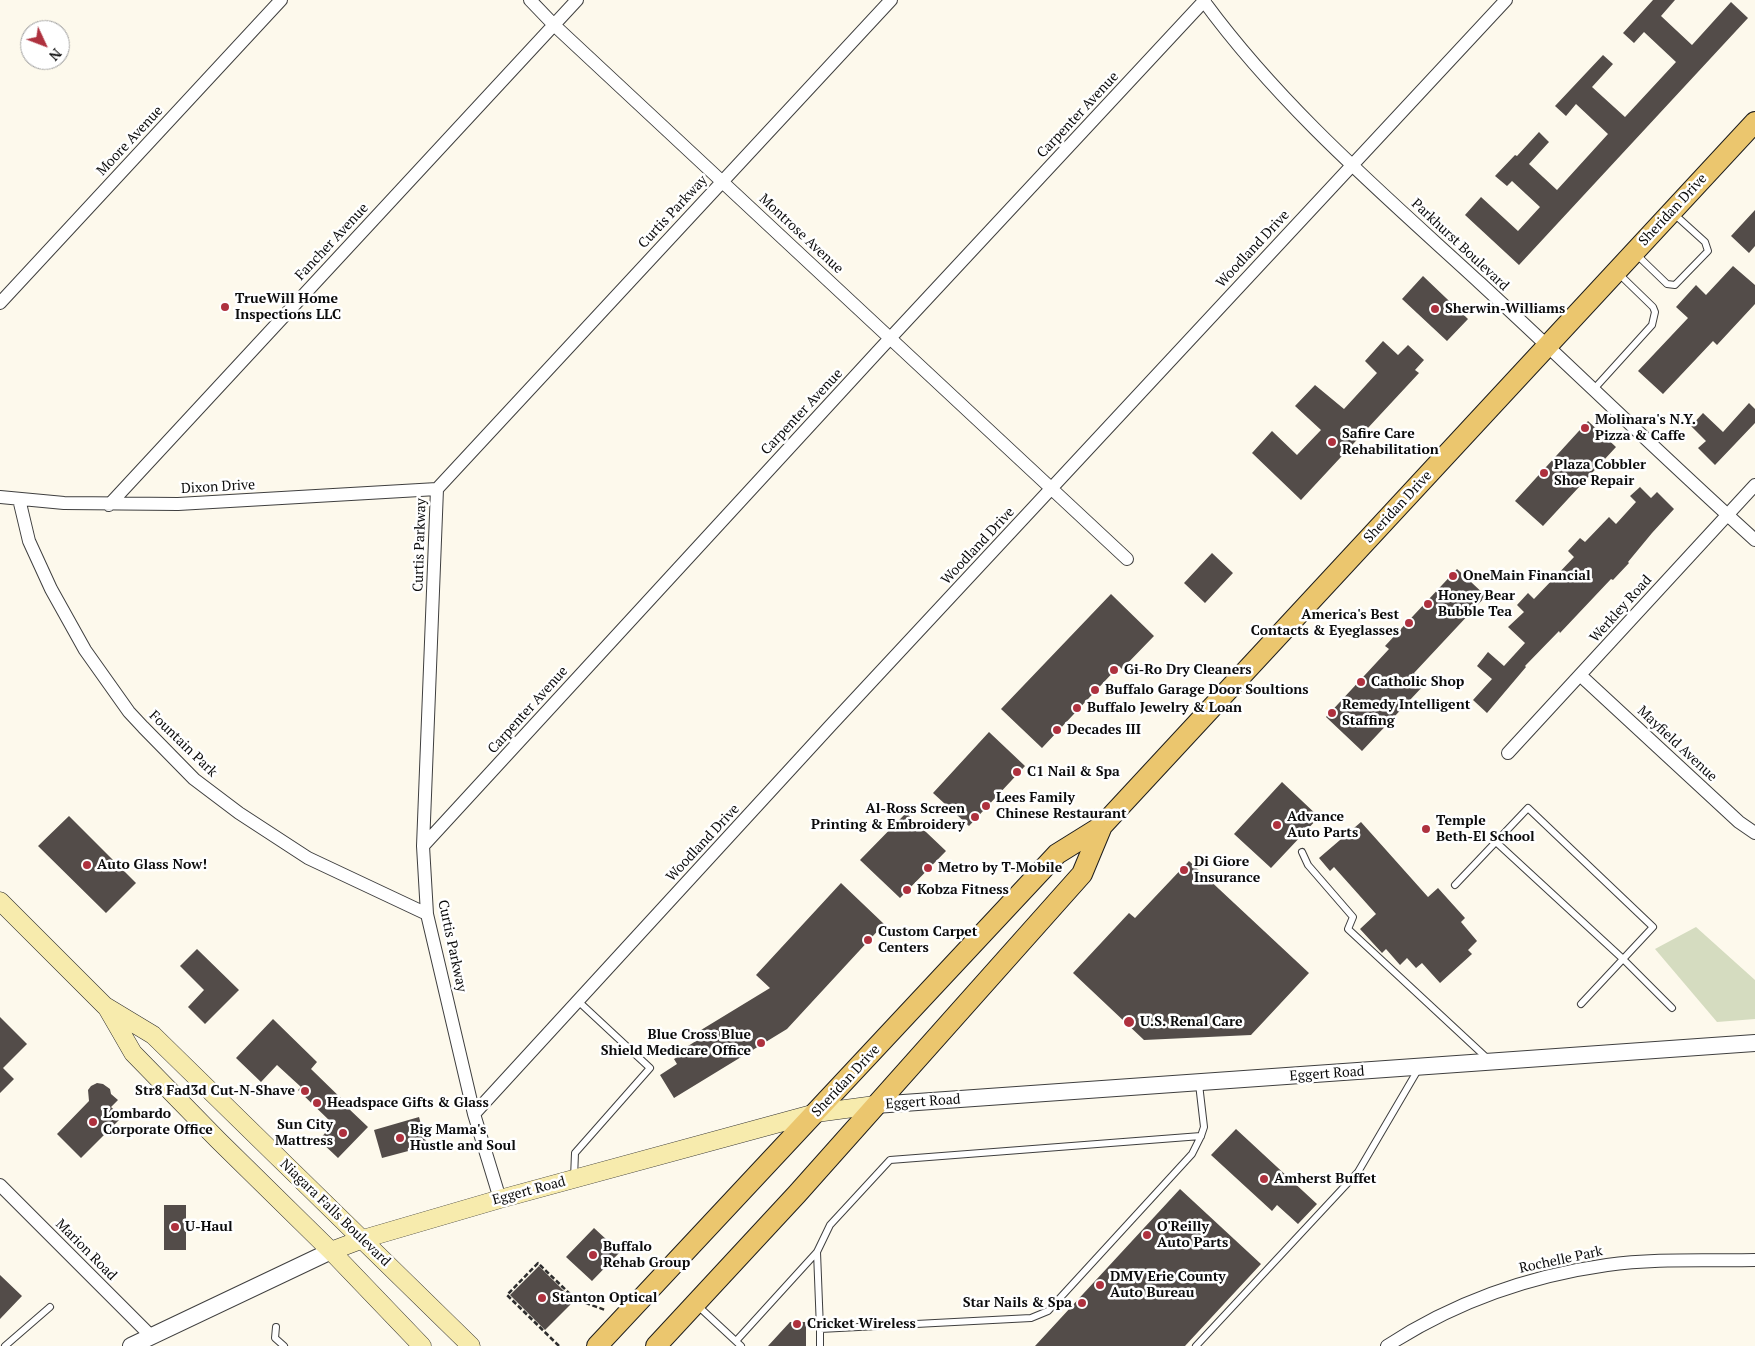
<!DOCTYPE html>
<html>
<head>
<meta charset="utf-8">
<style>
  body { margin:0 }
  #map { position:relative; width:1755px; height:1346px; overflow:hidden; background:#fdf9ec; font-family:"PT Serif",serif }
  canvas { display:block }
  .north { position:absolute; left:20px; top:20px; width:50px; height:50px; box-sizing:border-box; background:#fff; border:1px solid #9e9e9e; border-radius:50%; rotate:133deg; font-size:14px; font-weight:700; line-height:20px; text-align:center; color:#0c0c0c }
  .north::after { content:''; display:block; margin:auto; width:18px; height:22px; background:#ae313e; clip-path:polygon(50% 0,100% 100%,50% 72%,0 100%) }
</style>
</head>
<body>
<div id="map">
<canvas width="1755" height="1346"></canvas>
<div class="north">N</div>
</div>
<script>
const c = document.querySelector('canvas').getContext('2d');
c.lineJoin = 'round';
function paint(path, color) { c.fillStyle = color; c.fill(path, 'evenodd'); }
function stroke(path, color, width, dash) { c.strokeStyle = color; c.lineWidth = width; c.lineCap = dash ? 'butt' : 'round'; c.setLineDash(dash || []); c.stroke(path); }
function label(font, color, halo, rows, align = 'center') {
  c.font = font + ' "PT Serif",serif'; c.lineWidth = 5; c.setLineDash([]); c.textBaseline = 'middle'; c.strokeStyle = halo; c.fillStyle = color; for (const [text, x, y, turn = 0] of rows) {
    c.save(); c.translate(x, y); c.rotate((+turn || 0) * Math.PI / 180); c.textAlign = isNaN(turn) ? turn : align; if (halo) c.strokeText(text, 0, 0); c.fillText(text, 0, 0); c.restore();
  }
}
const cemetery = new Path2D(`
  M1696,927L1755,980V1019L1717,1022L1655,949Z`);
const building = new Path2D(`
  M1653,0H1675L1661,16L1692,45L1731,2L1748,18L1519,265L1465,215L1481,197L1518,231L1540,207L1512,181L1507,186L1495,176L1515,155L1517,156L1539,132L1549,142L1529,164L1557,190L1608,134L1576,104L1566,116L1555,106L1603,55L1613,64L1592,87L1625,117L1676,62L1644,32L1634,43L1623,33Z
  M1755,210V246L1749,253L1731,236Z
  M1733,266L1755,285V304L1717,345L1713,341L1663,394L1638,371L1688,318L1676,307L1696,285L1706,295Z
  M1423,276L1468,319L1447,341L1402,299Z
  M1383,341L1398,355L1408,345L1424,360L1415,370L1419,373L1301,500L1252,453L1272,431L1297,455L1321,430L1295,406L1315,385L1344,409L1377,373L1365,361Z
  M1749,403L1755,409V423L1715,465L1698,448L1706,441L1691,426L1703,413L1723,432Z
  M1588,421L1616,447L1543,526L1515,501Z
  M1640,487L1651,498L1657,492L1674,509L1652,533L1628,562L1629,563L1613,580L1611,579L1560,633L1559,631L1525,666L1526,667L1487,713L1473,700L1492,679L1477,666L1488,652L1504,666L1525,643L1508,627L1524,612L1517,605L1528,593L1534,599L1574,557L1568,551L1580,538L1585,542L1609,517L1616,524L1636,502L1630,496Z
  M1212,553L1233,573L1205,603L1184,583Z
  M1457,569L1486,596L1414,673L1425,684L1362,751L1326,717L1389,649L1385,646Z
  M1111,594L1154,636L1122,669L1119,666L1042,748L1001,709Z
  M989,732L1025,766L969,826L933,793Z
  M1282,782L1319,817L1271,868L1234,834Z
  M906,813L946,851L900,898L860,860Z
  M69,816L136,883L106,913L38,846Z
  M1361,822L1428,897L1438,888L1465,918L1461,922L1477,941L1468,950L1472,954L1440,983L1422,963L1416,968L1407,958L1400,965L1386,949L1382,953L1360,929L1376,914L1334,867L1330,871L1319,858Z
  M1189,861L1309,973L1251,1035L1144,1040L1073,973L1129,913L1135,918Z
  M841,883L884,924L787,1029L674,1098L660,1075L677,1064L674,1059L691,1049L688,1046L704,1036L701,1030L770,988L756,975Z
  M197,949L239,990L205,1024L188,1007L204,990L180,966Z
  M0,1017L27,1044L3,1068L14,1079L0,1093Z
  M273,1019L317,1062L311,1069L349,1106L348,1108L368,1127L338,1158L319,1140L333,1124L298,1090L301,1087L277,1065L261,1082L236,1058Z
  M97,1083L103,1084L110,1089L111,1094L118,1100L111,1107L122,1117L81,1158L57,1134L89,1101L88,1090L91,1086Z
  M419,1117L427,1146L382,1158L374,1130Z
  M1236,1129L1317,1204L1298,1224L1277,1205L1272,1211L1211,1155Z
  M1180,1189L1261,1264L1185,1346H1035Z
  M164,1205H186V1250H164Z
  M594,1228L620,1252L592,1281L566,1257Z
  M539,1266L574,1301L545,1330L510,1295Z
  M0,1275L22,1296L0,1319Z
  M790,1322H806V1346H768Z`);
const path = new Path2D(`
  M559,1346L507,1295L538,1263L575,1299L605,1310`);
const service = new Path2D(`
  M1636,254L1667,284L1675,285L1708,251L1705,242L1673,213
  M1594,389L1652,325L1655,312L1653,307L1619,274
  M1496,842L1623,959L1672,1008
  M1302,852L1308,865L1353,917L1348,929L1489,1060
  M1455,885L1528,808L1653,927L1581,1004
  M574,1178L575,1153L650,1068L578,1001
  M817,1252L820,1329
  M698,1306L741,1346
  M276,1327L275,1338L284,1346
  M736,1341L817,1252L830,1225L890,1160L1201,1136
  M5,1346L50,1307
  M820,1346V1329L1031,1318L1048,1311L1192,1154L1201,1136L1204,1127L1199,1084
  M1196,1346L1358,1172L1419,1068`);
const minor = new Path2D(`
  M530,0L554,25L1127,559
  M1203,0C1281,107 1382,193 1480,283C1572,368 1662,456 1755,540
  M0,303L281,0
  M0,497L64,503L178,504L437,489
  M19,499L29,541L51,589L85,650L129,712L143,727L194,779L239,813L308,858L427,914
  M109,505L577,0
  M1580,675L1739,822L1755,833
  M1508,753L1755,485
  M423,846L881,348L1205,0
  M474,1114L831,725L1506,0
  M0,1185L151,1336
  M500,1199L474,1114L427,914L423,846L437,489L891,0
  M1387,1346C1453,1303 1529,1276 1607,1265C1655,1258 1706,1261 1755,1260`);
const tertiary = new Path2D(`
  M875,1105L1755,1043
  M131,1346L331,1251`);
const secondary = new Path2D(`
  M0,901L105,1006L153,1035L471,1346
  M107,1008L133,1053L218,1140L331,1251L422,1346
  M331,1251L363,1239L500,1199L816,1113L875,1105`);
const primary = new Path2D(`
  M597,1346L1057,854L1102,826L1755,122
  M656,1346L797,1194L1082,874L1102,826`);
const markers = [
  [225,307,5,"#ae313e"],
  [1435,309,5,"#ae313e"],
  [1585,428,5,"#ae313e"],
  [1332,442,5,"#ae313e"],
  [1544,473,5,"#ae313e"],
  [1453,576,5,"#ae313e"],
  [1428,604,5,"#ae313e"],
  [1409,623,5,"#ae313e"],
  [1114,670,5,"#ae313e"],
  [1361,682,5,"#ae313e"],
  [1095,690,5,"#ae313e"],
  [1077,708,5,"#ae313e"],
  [1332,713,5,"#ae313e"],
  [1057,730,5,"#ae313e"],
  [1017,772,5,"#ae313e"],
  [986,806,5,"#ae313e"],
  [975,817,5,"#ae313e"],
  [1277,825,5,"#ae313e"],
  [1426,829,5,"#ae313e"],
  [87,865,5,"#ae313e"],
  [928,868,5,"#ae313e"],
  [1184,870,5,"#ae313e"],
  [907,890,5,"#ae313e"],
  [868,940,5,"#ae313e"],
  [1129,1022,6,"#ae313e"],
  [761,1043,5,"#ae313e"],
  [305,1091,5,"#ae313e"],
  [317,1103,5,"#ae313e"],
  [93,1122,5,"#ae313e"],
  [343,1133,5,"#ae313e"],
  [400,1138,5,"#ae313e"],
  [1264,1179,5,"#ae313e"],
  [175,1227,5,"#ae313e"],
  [1147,1235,5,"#ae313e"],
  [593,1255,5,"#ae313e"],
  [1100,1285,5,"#ae313e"],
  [542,1298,5,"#ae313e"],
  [1082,1303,5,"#ae313e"],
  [797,1324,5,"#ae313e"]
];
const streetNames = [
  ["Carpenter Avenue",1078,115,-47],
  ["Moore Avenue",130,141,-47],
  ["Sheridan Drive",1673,210,-47],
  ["Curtis Parkway",673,212,-47],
  ["Montrose Avenue",801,234,43],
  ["Fancher Avenue",332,242,-47],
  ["Parkhurst Boulevard",1460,245,43],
  ["Woodland Drive",1253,249,-47],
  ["Carpenter Avenue",802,412,-47],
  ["Dixon Drive",218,487,-3],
  ["Sheridan Drive",1398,507,-47],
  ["Curtis Parkway",420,545,-88],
  ["Woodland Drive",978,546,-47],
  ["Werkley Road",1621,609,-48],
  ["Carpenter Avenue",528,710,-48],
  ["Fountain Park",183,744,44],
  ["Mayfield Avenue",1677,744,43],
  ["Woodland Drive",703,843,-47],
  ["Curtis Parkway",452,946,78],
  ["Eggert Road",1327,1074,-4],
  ["Sheridan Drive",846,1081,-47],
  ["Eggert Road",923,1102,-4],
  ["Eggert Road",529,1191,-15],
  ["Niagara Falls Boulevard",335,1213,44],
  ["Marion Road",86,1250,45],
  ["Rochelle Park",1561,1260,-12]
];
const poiNames = [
  ["TrueWill Home",235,299],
  ["Inspections LLC",235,315],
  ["Sherwin-Williams",1445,309],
  ["Molinara's N.Y.",1595,420],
  ["Pizza & Caffe",1595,436],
  ["Safire Care",1342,434],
  ["Rehabilitation",1342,450],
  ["Plaza Cobbler",1554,465],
  ["Shoe Repair",1554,481],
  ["OneMain Financial",1463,576],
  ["Honey Bear",1438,596],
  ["Bubble Tea",1438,612],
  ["America's Best",1399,615,"right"],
  ["Contacts & Eyeglasses",1399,631,"right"],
  ["Gi-Ro Dry Cleaners",1124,670],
  ["Catholic Shop",1371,682],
  ["Buffalo Garage Door Soultions",1105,690],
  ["Remedy Intelligent",1342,705],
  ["Staffing",1342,721],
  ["Buffalo Jewelry & Loan",1087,708],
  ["Decades III",1067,730],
  ["C1 Nail & Spa",1027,772],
  ["Lees Family",996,798],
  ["Chinese Restaurant",996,814],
  ["Al-Ross Screen",965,809,"right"],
  ["Printing & Embroidery",965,825,"right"],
  ["Advance",1287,817],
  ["Auto Parts",1287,833],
  ["Temple",1436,821],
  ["Beth-El School",1436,837],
  ["Di Giore",1194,862],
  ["Insurance",1194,878],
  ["Auto Glass Now!",97,865],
  ["Metro by T-Mobile",938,868],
  ["Kobza Fitness",917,890],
  ["Custom Carpet",878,932],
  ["Centers",878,948],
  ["U.S. Renal Care",1140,1022],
  ["Blue Cross Blue",751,1035,"right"],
  ["Shield Medicare Office",751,1051,"right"],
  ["Str8 Fad3d Cut-N-Shave",295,1091,"right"],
  ["Headspace Gifts & Glass",327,1103],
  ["Lombardo",103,1114],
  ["Corporate Office",103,1130],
  ["Sun City",333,1125,"right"],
  ["Mattress",333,1141,"right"],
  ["Big Mama's",410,1130],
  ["Hustle and Soul",410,1146],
  ["Amherst Buffet",1274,1179],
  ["U-Haul",185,1227],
  ["O'Reilly",1157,1227],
  ["Auto Parts",1157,1243],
  ["Buffalo",603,1247],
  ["Rehab Group",603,1263],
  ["DMV Erie County",1110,1277],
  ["Auto Bureau",1110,1293],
  ["Stanton Optical",552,1298],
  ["Star Nails & Spa",1072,1303,"right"],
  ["Cricket Wireless",807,1324]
];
paint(cemetery, '#d5dcc0');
paint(building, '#534c49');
stroke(service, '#3f3f3f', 8);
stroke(minor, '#3f3f3f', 14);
stroke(tertiary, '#3f3f3f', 18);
stroke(secondary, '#2e2e2e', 19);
stroke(primary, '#1d1d1d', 22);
stroke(path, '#2e2e2e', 2.5, [5, 2.5]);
stroke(service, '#fff', 6);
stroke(minor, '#fff', 12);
stroke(tertiary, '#fff', 16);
stroke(secondary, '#f7ebad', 18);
stroke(primary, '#ebc66e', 20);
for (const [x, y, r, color] of markers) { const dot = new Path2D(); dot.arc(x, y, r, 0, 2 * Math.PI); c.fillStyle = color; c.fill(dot); stroke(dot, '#fff', 2); }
label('14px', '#0c0c0c', '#fff', streetNames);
label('bold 14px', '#0c0c0c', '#fff', poiNames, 'left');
</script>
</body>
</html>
